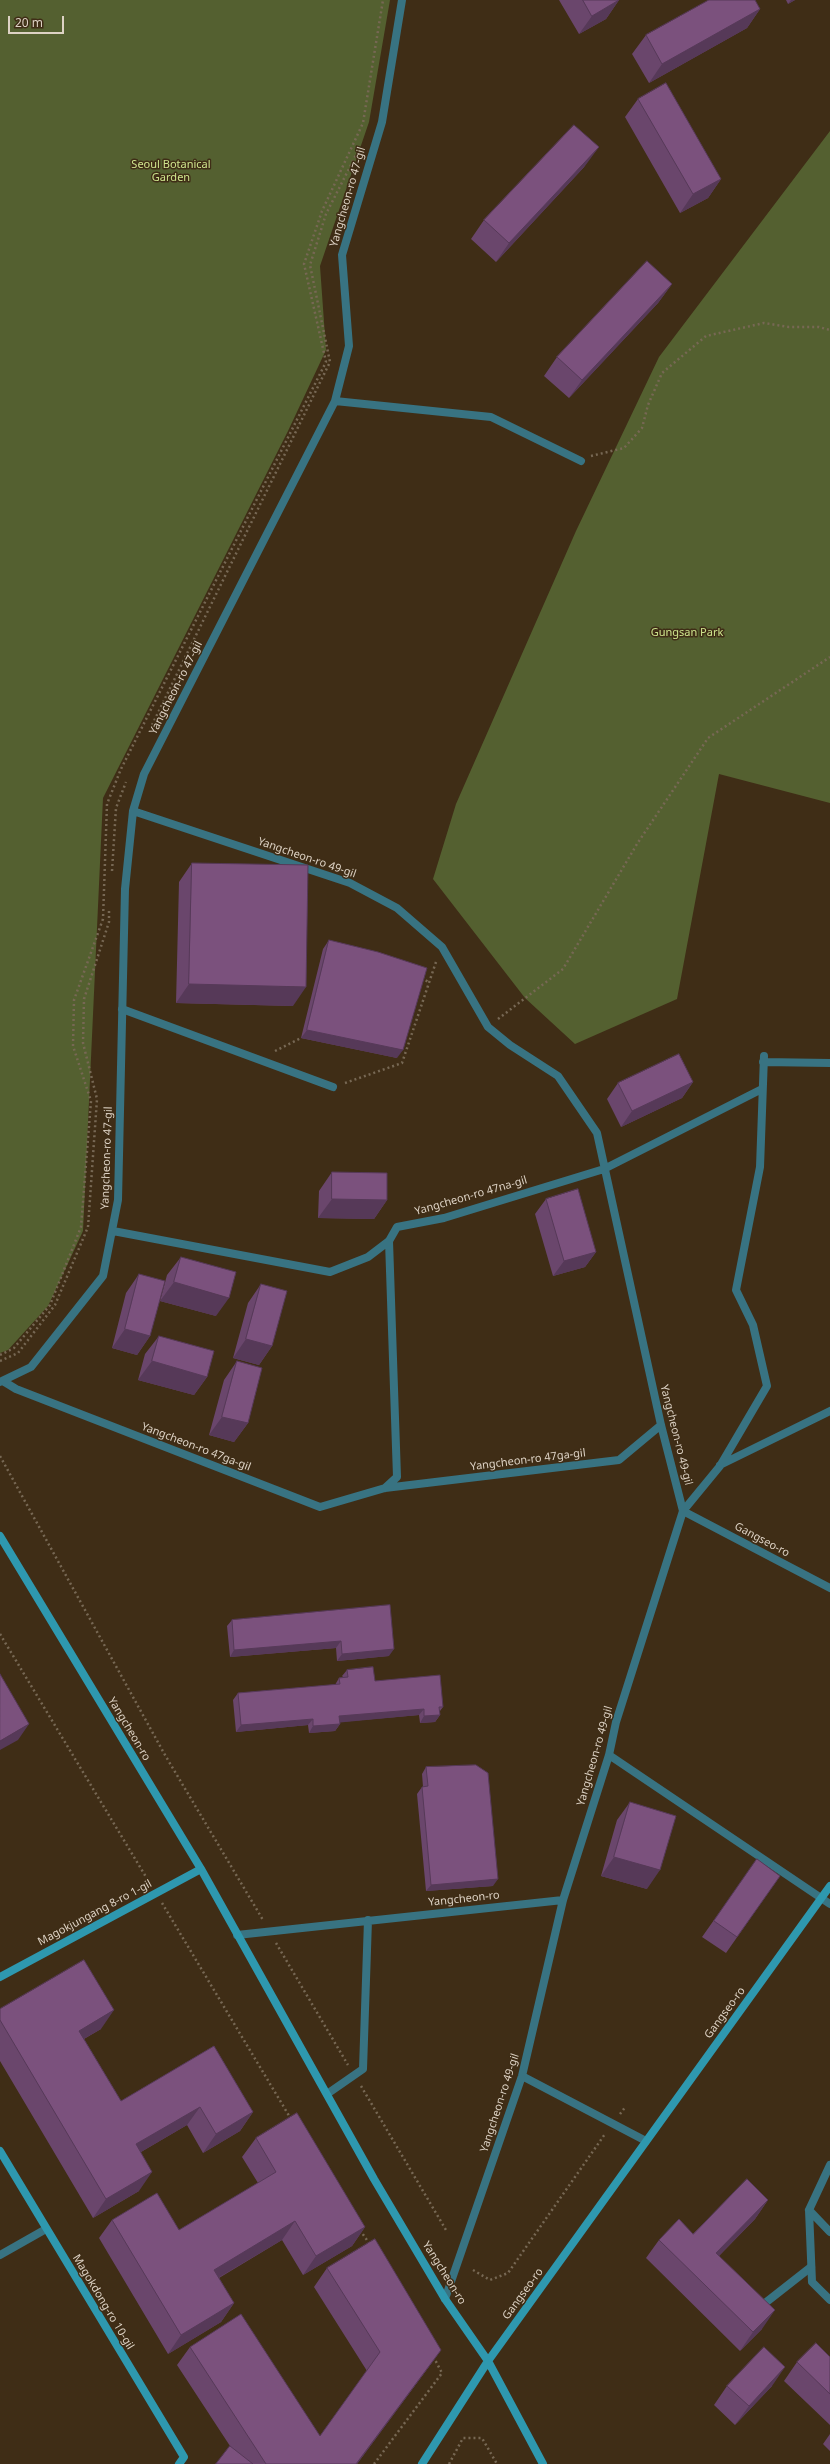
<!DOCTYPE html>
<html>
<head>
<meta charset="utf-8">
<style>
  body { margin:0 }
  #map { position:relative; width:830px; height:2464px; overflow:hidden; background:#3f2d16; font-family:"Noto Sans",sans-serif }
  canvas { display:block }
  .scale { position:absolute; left:8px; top:16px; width:56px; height:18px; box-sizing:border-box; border:2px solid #ddd2c4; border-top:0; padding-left:5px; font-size:12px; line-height:14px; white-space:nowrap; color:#ddd2c4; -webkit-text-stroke:3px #3f2d16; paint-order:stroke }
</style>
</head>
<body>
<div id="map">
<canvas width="830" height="2464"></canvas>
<div class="scale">20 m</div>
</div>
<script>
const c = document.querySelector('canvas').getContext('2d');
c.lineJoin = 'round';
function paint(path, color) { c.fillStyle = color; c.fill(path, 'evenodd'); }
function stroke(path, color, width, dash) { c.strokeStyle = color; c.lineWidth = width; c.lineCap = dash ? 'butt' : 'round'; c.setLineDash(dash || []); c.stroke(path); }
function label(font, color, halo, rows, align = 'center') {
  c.font = font + ' "Noto Sans",sans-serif'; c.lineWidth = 3; c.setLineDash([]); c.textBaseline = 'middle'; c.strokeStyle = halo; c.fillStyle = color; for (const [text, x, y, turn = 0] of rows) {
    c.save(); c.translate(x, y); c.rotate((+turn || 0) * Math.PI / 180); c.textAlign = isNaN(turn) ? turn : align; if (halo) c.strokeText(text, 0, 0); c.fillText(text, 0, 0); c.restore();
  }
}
const green = new Path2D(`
  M0,0H390L369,122L320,266L326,350L288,431L103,798L83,1231L48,1306L8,1350L0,1353Z
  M830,131V803L719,774L677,999L575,1044L525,998L433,879L456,804L576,531L659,357Z`);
const path = new Path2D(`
  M591,456L624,448L642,428L648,405L662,373L706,336L764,323L789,327H819L830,330
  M152,725L330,362L310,265L326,214L358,151
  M112,871L116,808L126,782
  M422,977L429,983
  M498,1019L563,969L637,844L708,738L830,657
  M275,1051L301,1038
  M345,1083L402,1063L436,962
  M0,1355L14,1348L50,1305L81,1227L91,1101L73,1046L74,1000L103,919L107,804L121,769L326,362L304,264L322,211L363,123L383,0
  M0,1361L18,1353L55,1305L88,1227L97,1099L83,1043L84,999L109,922V908
  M0,1456L165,1755L263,1920
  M0,1634L149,1882
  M162,1903L291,2119
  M276,1943L348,2065
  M361,2086L446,2230
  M620,2114L626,2106
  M360,2230L371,2246
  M473,2270L490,2280L508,2273L605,2134
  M374,2464L442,2373L433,2356
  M449,2464L463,2438H482L497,2464`);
const lane = new Path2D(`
  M122,1009L333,1087
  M760,2307L811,2267`);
const street = new Path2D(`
  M335,401L491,417L581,461
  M133,811L350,883L397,908L442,947L488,1027L510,1045L558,1076L597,1133L661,1425L683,1511L616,1722L609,1755L563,1900L522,2076L445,2299
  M764,1056L760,1167L736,1290L753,1325L767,1386L720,1466L683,1511L830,1588
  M763,1062L830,1063
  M113,1231L330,1272L368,1257L389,1241L397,1227L444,1218L604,1169L762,1089
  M3,1381L16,1389L320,1507L385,1488L619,1460L661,1425
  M0,1382L31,1367L103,1276L118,1200L125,889L133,811L144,774L335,401L349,346L342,255L382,122L402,0
  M720,1465L830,1411
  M385,1488L397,1477L389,1241
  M609,1755L830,1904
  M237,1935L563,1900
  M522,2076L646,2141
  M327,2094L363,2069L368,1920
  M830,2165L809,2210L812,2282L830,2300
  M809,2210L830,2232
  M0,2255L46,2229`);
const secondary = new Path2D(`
  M0,1536L201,1869L374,2179L445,2299L488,2361L543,2464
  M0,1977L201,1869
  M0,2151L184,2457L179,2464
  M422,2464L488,2361L830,1886`);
const wall = new Path2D(`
  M559,0H619L606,19L579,34Z
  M786,0H795L788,4Z
  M760,9L747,28L649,83L632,54L646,35Z
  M638,99L721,179L708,198L680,213L625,117Z
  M585,166L496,262L471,239L484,220Z
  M672,284L658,303L569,398L544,376L557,357Z
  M192,863L293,1006L176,1003L179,882Z
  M329,940L397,1058L301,1038L323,949Z
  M693,1082L682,1098L621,1127L607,1099L618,1083Z
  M332,1172L387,1200L374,1219L318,1218L319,1191Z
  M546,1199L596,1252L585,1267L553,1276L535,1214Z
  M181,1257L216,1316L160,1301L167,1275Z
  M139,1274L150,1336L137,1355L112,1348L126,1293Z
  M261,1284L272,1346L259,1365L233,1358L248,1303Z
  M159,1336L207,1377L194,1395L138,1380L145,1354Z
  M237,1361L248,1423L234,1442L209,1435L224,1380Z
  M390,1605L389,1656L337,1661L336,1648L230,1657L227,1626L232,1620Z
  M347,1670L375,1681L443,1707L440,1711V1715L435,1722L420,1723L419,1715L340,1722V1724L335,1731L309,1733L308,1725L236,1732L233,1700L238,1693L335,1685L339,1678L343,1677L342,1676Z
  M426,1767L493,1886L426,1891L417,1794L422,1787H423L422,1774Z
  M630,1802L647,1889L601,1876L617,1820Z
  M757,1859L780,1876L726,1953L702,1937Z
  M0,2009L101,2029L84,2039L121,2101L214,2046L253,2112L240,2131L203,2153L187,2125L141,2152L139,2191L93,2218L0,2061Z
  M256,2138L365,2227L352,2246L303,2275L282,2240L219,2278L234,2303L221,2322L168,2354L99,2238L112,2220L179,2230L258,2183L242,2157Z
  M768,2200L755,2219L719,2256L762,2329L740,2351L646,2258L659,2240L693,2234Z
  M327,2268L441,2350L428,2368L357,2464H216L230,2446L177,2365L190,2347L320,2436L367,2371L314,2287Z
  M830,2357V2425L784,2381L797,2362Z
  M727,2386H772L735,2425L714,2405Z
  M830,2434V2451L823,2444Z`);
const shadedWall = new Path2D(`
  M619,0L606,19L579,34L592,16Z
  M791,0H795L788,4Z
  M760,9L747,28L649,83L662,64Z
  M599,147L585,166L496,262L509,243Z
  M721,179L708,198L680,213L693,194Z
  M672,284L658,303L569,398L582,380Z
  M189,984L306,987L293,1006L176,1003Z
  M307,1030L403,1050L397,1058L301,1038Z
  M693,1082L682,1098L621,1127L632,1111Z
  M332,1199L387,1200L374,1219L318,1218Z
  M596,1252L585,1267L553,1276L564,1261Z
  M174,1282L229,1298L216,1316L160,1301Z
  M125,1329L150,1336L137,1355L112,1348Z
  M246,1339L272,1346L259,1365L233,1358Z
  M152,1361L207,1377L194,1395L138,1380Z
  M222,1417L248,1423L234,1442L209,1435Z
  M341,1641L336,1648L230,1657L234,1650Z
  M394,1649L389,1656L337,1661L342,1654Z
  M424,1709L419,1715L335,1723L339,1716Z
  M440,1715L435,1722L420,1723L424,1716Z
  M313,1719L308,1725L236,1732L241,1725Z
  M29,1724L18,1740L0,1750V1741Z
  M340,1724L335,1731L309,1733L313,1726Z
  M614,1857L660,1870L647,1889L601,1876Z
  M498,1879L493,1886L426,1891L431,1885Z
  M114,2010L101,2029L66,2049L79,2031Z
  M200,2107L187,2125L122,2163L136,2144Z
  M253,2112L240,2131L203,2153L216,2134Z
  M152,2172L139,2191L93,2218L106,2199Z
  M768,2200L755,2219L703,2272L716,2253Z
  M295,2221L282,2240L201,2288L214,2270Z
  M365,2227L352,2246L303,2275L316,2256Z
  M234,2303L221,2322L168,2354L181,2335Z
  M775,2310L762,2329L740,2351L753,2332Z
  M441,2350L428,2368L357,2464H356Z
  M785,2367L772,2386L735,2425L749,2406Z`);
const building = new Path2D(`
  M583,0H619L592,16Z
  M709,0H755L760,9L662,64L646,35Z
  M666,83L721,179L693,194L638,99Z
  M574,125L599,147L509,243L484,220Z
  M647,261L672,284L582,380L557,357Z
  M192,863L308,865L306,987L189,984Z
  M329,940L378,952L427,968L403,1050L307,1030Z
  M679,1054L693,1082L632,1111L618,1083Z
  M332,1172L387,1173V1200L332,1199Z
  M578,1189L596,1252L564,1261L546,1199Z
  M181,1257L236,1272L229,1298L174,1282Z
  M139,1274L165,1281L150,1336L125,1329Z
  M261,1284L287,1291L272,1346L246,1339Z
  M159,1336L214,1351L207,1377L152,1361Z
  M237,1361L262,1368L248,1423L222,1417Z
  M390,1605L394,1649L342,1654L341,1641L234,1650L232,1620Z
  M373,1667L375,1681L440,1675L443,1707H439L440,1715L424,1716V1709L339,1716L340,1724L313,1726V1719L241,1725L238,1693L340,1684L339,1678L348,1677L347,1670Z
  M0,1674L29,1724L0,1741Z
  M476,1765L488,1773L498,1879L431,1885L422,1787L428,1786L426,1767Z
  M630,1802L676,1816L660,1870L614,1857Z
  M757,1859L780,1876L737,1937L714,1921Z
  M84,1960L114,2010L79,2031L121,2101L214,2046L253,2112L216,2134L200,2107L136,2144L152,2172L106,2199L0,2020V2009Z
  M297,2113L365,2227L316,2256L295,2221L214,2270L234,2303L181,2335L112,2220L157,2193L179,2230L276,2172L256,2138Z
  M747,2179L768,2200L716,2253L775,2310L753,2332L659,2240L679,2219L693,2234Z
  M375,2239L441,2350L356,2464H266L190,2347L241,2314L320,2436L380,2352L327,2268Z
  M816,2343L830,2357V2394L797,2362Z
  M764,2347L785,2367L749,2406L727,2386Z
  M230,2446L253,2464H216Z`);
const parkNames = [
  ["Seoul Botanical",171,165],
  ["Garden",171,178],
  ["Gungsan Park",687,633]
];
const streetNames = [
  ["Yangcheon-ro 47-gil",348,197,-74],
  ["Yangcheon-ro 47-gil",176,688,-63],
  ["Yangcheon-ro 49-gil",307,858,19],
  ["Yangcheon-ro 47-gil",107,1158,-88],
  ["Yangcheon-ro 47na-gil",471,1196,-16],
  ["Yangcheon-ro 49-gil",676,1435,76],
  ["Yangcheon-ro 47ga-gil",196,1447,21],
  ["Yangcheon-ro 47ga-gil",528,1460,-7],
  ["Gangseo-ro",762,1540,28],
  ["Yangcheon-ro",129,1729,59],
  ["Yangcheon-ro 49-gil",595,1756,-74],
  ["Yangcheon-ro",464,1899,-6],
  ["Magokjungang 8-ro 1-gil",95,1913,-28],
  ["Gangseo-ro",725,2013,-54],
  ["Yangcheon-ro 49-gil",500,2103,-72],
  ["Yangcheon-ro",444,2273,58],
  ["Gangseo-ro",523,2294,-54],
  ["Magokdong-ro 10-gil",103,2302,59]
];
paint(green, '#546030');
stroke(path, '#776854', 2.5, [2, 3]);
stroke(lane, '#387382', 8);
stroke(street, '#387382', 8);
stroke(secondary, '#2e98af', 8);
paint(wall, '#6a466c');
paint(shadedWall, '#563958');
paint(building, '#7b517d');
stroke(building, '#563958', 1);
label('11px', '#cee58d', '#3f2d16', parkNames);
label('11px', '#ddd2c4', '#3f2d16', streetNames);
</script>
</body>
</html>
